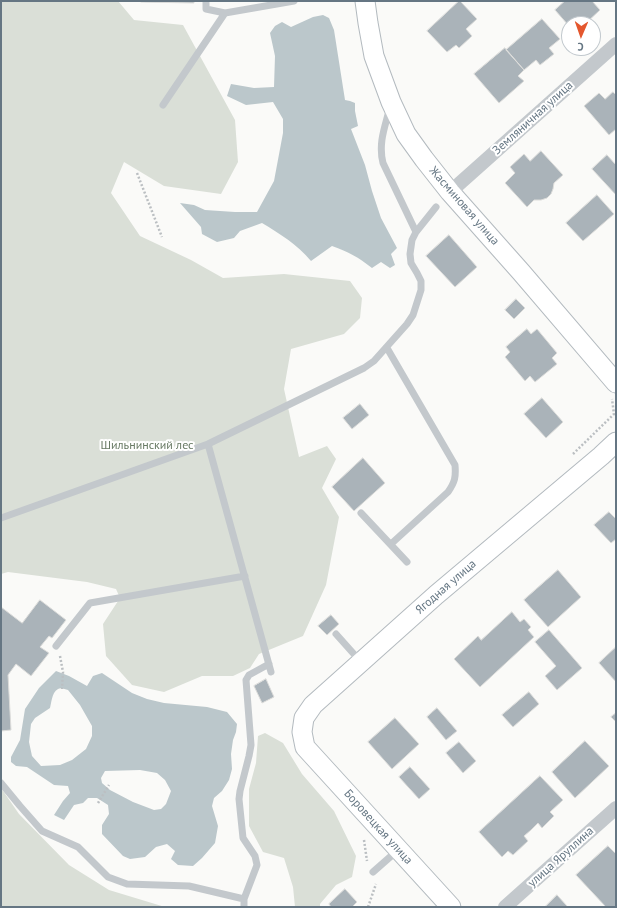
<!DOCTYPE html>
<html>
<head>
<meta charset="utf-8">
<style>
  body { margin:0 }
  #map { position:relative; width:617px; height:908px; overflow:hidden; background:#fafaf8; font-family:"PT Sans",sans-serif }
  canvas { display:block }
  .frame { position:absolute; inset:0; border:2px solid #657683; pointer-events:none }
  .north { position:absolute; left:561px; top:16px; width:40px; height:40px; box-sizing:border-box; background:#fff; border:1px solid #c1c8cd; border-radius:50%; rotate:182deg; font-size:11px; font-weight:700; line-height:16px; text-align:center; color:#657683 }
  .north::after { content:''; display:block; margin:auto; width:14px; height:18px; background:#e4572e; clip-path:polygon(50% 0,100% 100%,50% 72%,0 100%) }
</style>
</head>
<body>
<div id="map">
<canvas width="617" height="908"></canvas>
<div class="frame"></div>
<div class="north">С</div>
</div>
<script>
const c = document.querySelector('canvas').getContext('2d');
c.lineJoin = 'round';
function paint(path, color) { c.fillStyle = color; c.fill(path, 'evenodd'); }
function stroke(path, color, width, dash) { c.strokeStyle = color; c.lineWidth = width; c.lineCap = dash ? 'butt' : 'round'; c.setLineDash(dash || []); c.stroke(path); }
function label(font, color, halo, rows, align = 'center') {
  c.font = font + ' "PT Sans",sans-serif'; c.lineWidth = 4; c.setLineDash([]); c.textBaseline = 'middle'; c.strokeStyle = halo; c.fillStyle = color; for (const [text, x, y, turn = 0] of rows) {
    c.save(); c.translate(x, y); c.rotate((+turn || 0) * Math.PI / 180); c.textAlign = isNaN(turn) ? turn : align; if (halo) c.strokeText(text, 0, 0); c.fillText(text, 0, 0); c.restore();
  }
}
const green = new Path2D(`
  M1,1H118L134,20L183,25L235,120L238,162L221,194L164,186L124,162L111,193L140,236L191,260L223,278L284,274L350,281L362,298L360,318L344,334L291,349L284,389L299,457L327,446L336,459L322,488L339,517L326,585L303,636L259,654L250,668L233,676H202L164,692L132,685L106,656L103,624L120,598L116,589L87,582L8,572L1,574Z
  M265,733L283,743L302,774L334,811L356,856L352,877L336,885L320,904V907H295L293,887L284,858L263,852L249,826V789L256,763L258,736Z
  M1,788L19,814L69,865L109,890L165,907H1Z`);
const water = new Path2D(`
  M323,15L329,18L334,30L345,100L350,101L355,103V111L358,126L351,129L365,165L372,191L381,218L397,248L391,254L395,265L390,268L381,262L372,268C358,257 349,252 332,246L311,261C297,244 280,234 262,223L240,231L234,238L217,242L202,234L201,227L180,203L194,205L205,210L235,212H257L274,181L283,133V119L273,102L246,105L227,96L231,84L254,88L274,87L275,56L270,33L275,26L282,22L291,27L313,17Z
  M56,671L69,676L87,686L93,676L102,673L132,693L147,699L164,703L207,707L227,712L237,724L236,732L233,740L231,754L232,769L229,780L222,791L214,798L212,806L218,826L215,843L202,858L193,866L178,865L171,859L175,851L167,844L156,847L145,857L130,859L123,856L102,834V825L109,814L108,805L97,798H88L83,803L74,805L64,820L54,815L63,801L70,793L68,786L54,785L27,767L16,766L11,762V757L20,740L25,709L39,688ZM61,688L68,690L80,705L92,726V736L86,749L72,760L60,765L41,766L32,756L29,742L31,724L35,718L50,708C52,700 52,690 61,688ZM140,770L157,773L165,780L171,791L166,804L161,809L154,810L133,802L110,790L102,783L101,778L105,771Z`);
const building = new Path2D(`
  M141,1H194V3L141,2Z
  M459,1H460L477,19L466,29L472,36L459,48L456,45L447,52L427,31Z
  M565,1H592L600,10L585,24H569V26L555,10Z
  M542,19L560,39L549,48L554,54L540,65L536,60L524,70L506,50Z
  M505,48L524,70L518,76L524,81L499,103L474,74Z
  M613,92L616,95V129L609,135L584,106L599,93L605,99Z
  M541,151L563,175L554,183L553,189L551,194L547,198L541,200H534L527,207L505,183L515,173L510,167L524,154L530,161Z
  M607,155L616,165V195L592,169Z
  M597,195L614,214L583,241L566,223Z
  M449,235L477,267L455,287L426,256Z
  M516,299L525,308L514,319L505,310Z
  M527,329L531,334L537,329L557,353L552,358L557,364L535,382L530,376L525,381L505,357L510,352L506,347Z
  M542,398L563,422L546,438L524,414Z
  M360,404L369,415L352,429L343,418Z
  M363,458L385,483L354,511L332,487Z
  M609,512L616,519V539L611,543L594,525Z
  M558,570L581,597L548,627L524,600Z
  M40,600L66,620L52,638L49,636L40,647L49,653L31,676L16,664L8,675L11,730L1,731V607L22,623Z
  M512,612L520,622L524,619L531,627L528,630L534,637L480,687L454,659L478,636L481,640Z
  M331,615L339,624L327,635L318,626Z
  M549,630L582,668L557,690L545,676L556,666L535,642Z
  M616,647V682L599,663Z
  M266,679L274,697L262,703L254,686Z
  M529,692L539,704L513,727L502,715Z
  M437,708L457,731L446,740L427,717Z
  M616,713V722L611,717Z
  M395,718L419,744L392,769L368,742Z
  M585,741L609,766L575,798L552,772Z
  M459,742L476,761L463,773L446,753Z
  M410,767L430,789L419,799L399,777Z
  M540,776L563,800L550,812L554,816L542,828L538,823L531,830L524,836L528,841L513,855L508,851L502,857L479,832Z
  M608,846L616,854V907H606L576,875Z
  M345,889L357,902L352,907H331L329,904Z
  M557,895L567,906L565,907H545Z`);
const path = new Path2D(`
  M137,173L162,237
  M573,454L614,414L612,399
  M60,656L63,672L62,689
  M98,803L109,785
  M364,840L367,861
  M368,907L376,884`);
const lane = new Path2D(`
  M206,1V9L225,13
  M163,105L225,13L294,1
  M390,107C385,127 378,143 383,163L416,232
  M387,348L455,465C456,477 455,482 448,492L391,544
  M208,444L271,672
  M361,513L407,562
  M1,518L208,444L364,368L374,361L407,324L413,315L421,290V281L417,273L411,263L410,254L412,240L416,232L436,207
  M336,634L361,662
  M56,646L90,603L245,576
  M1,783L20,806L42,831L78,847L108,877L127,884L189,886L244,899
  M373,872L398,850
  M244,907V899L257,865L255,856L243,838L239,799L240,791L249,756L251,745L246,680L249,675L269,664`);
const street = new Path2D(`
  M450,192L616,44
  M505,907L616,808`);
const secondary = new Path2D(`
  M365,1L368,23L374,56L391,102L406,134L424,159L450,192L521,272L616,383
  M451,907L305,747L302,732L304,718L313,705L436,595L601,456L616,442`);
const streetNames = [
  ["Земляничная улица",533,118,-42],
  ["Жасминовая улица",464,206,49],
  ["Ягодная улица",446,587,-41],
  ["Боровецкая улица",378,827,48],
  ["улица Яруллина",561,857,-42]
];
const parkNames = [
  ["Шильнинский лес",147,446]
];
paint(green, '#dadfd7');
paint(water, '#bbc7cb');
paint(building, '#aab3b9');
stroke(building, '#dcdcda', 1);
stroke(secondary, '#b3babf', 21);
stroke(path, '#bbbfc2', 2.5, [2, 2]);
stroke(lane, '#c3c8cc', 7);
stroke(street, '#c3c8cc', 14);
stroke(secondary, '#fff', 19);
label('12px', '#657683', '#fff', streetNames);
label('12px', '#687a64', '#fff', parkNames);
</script>
</body>
</html>
